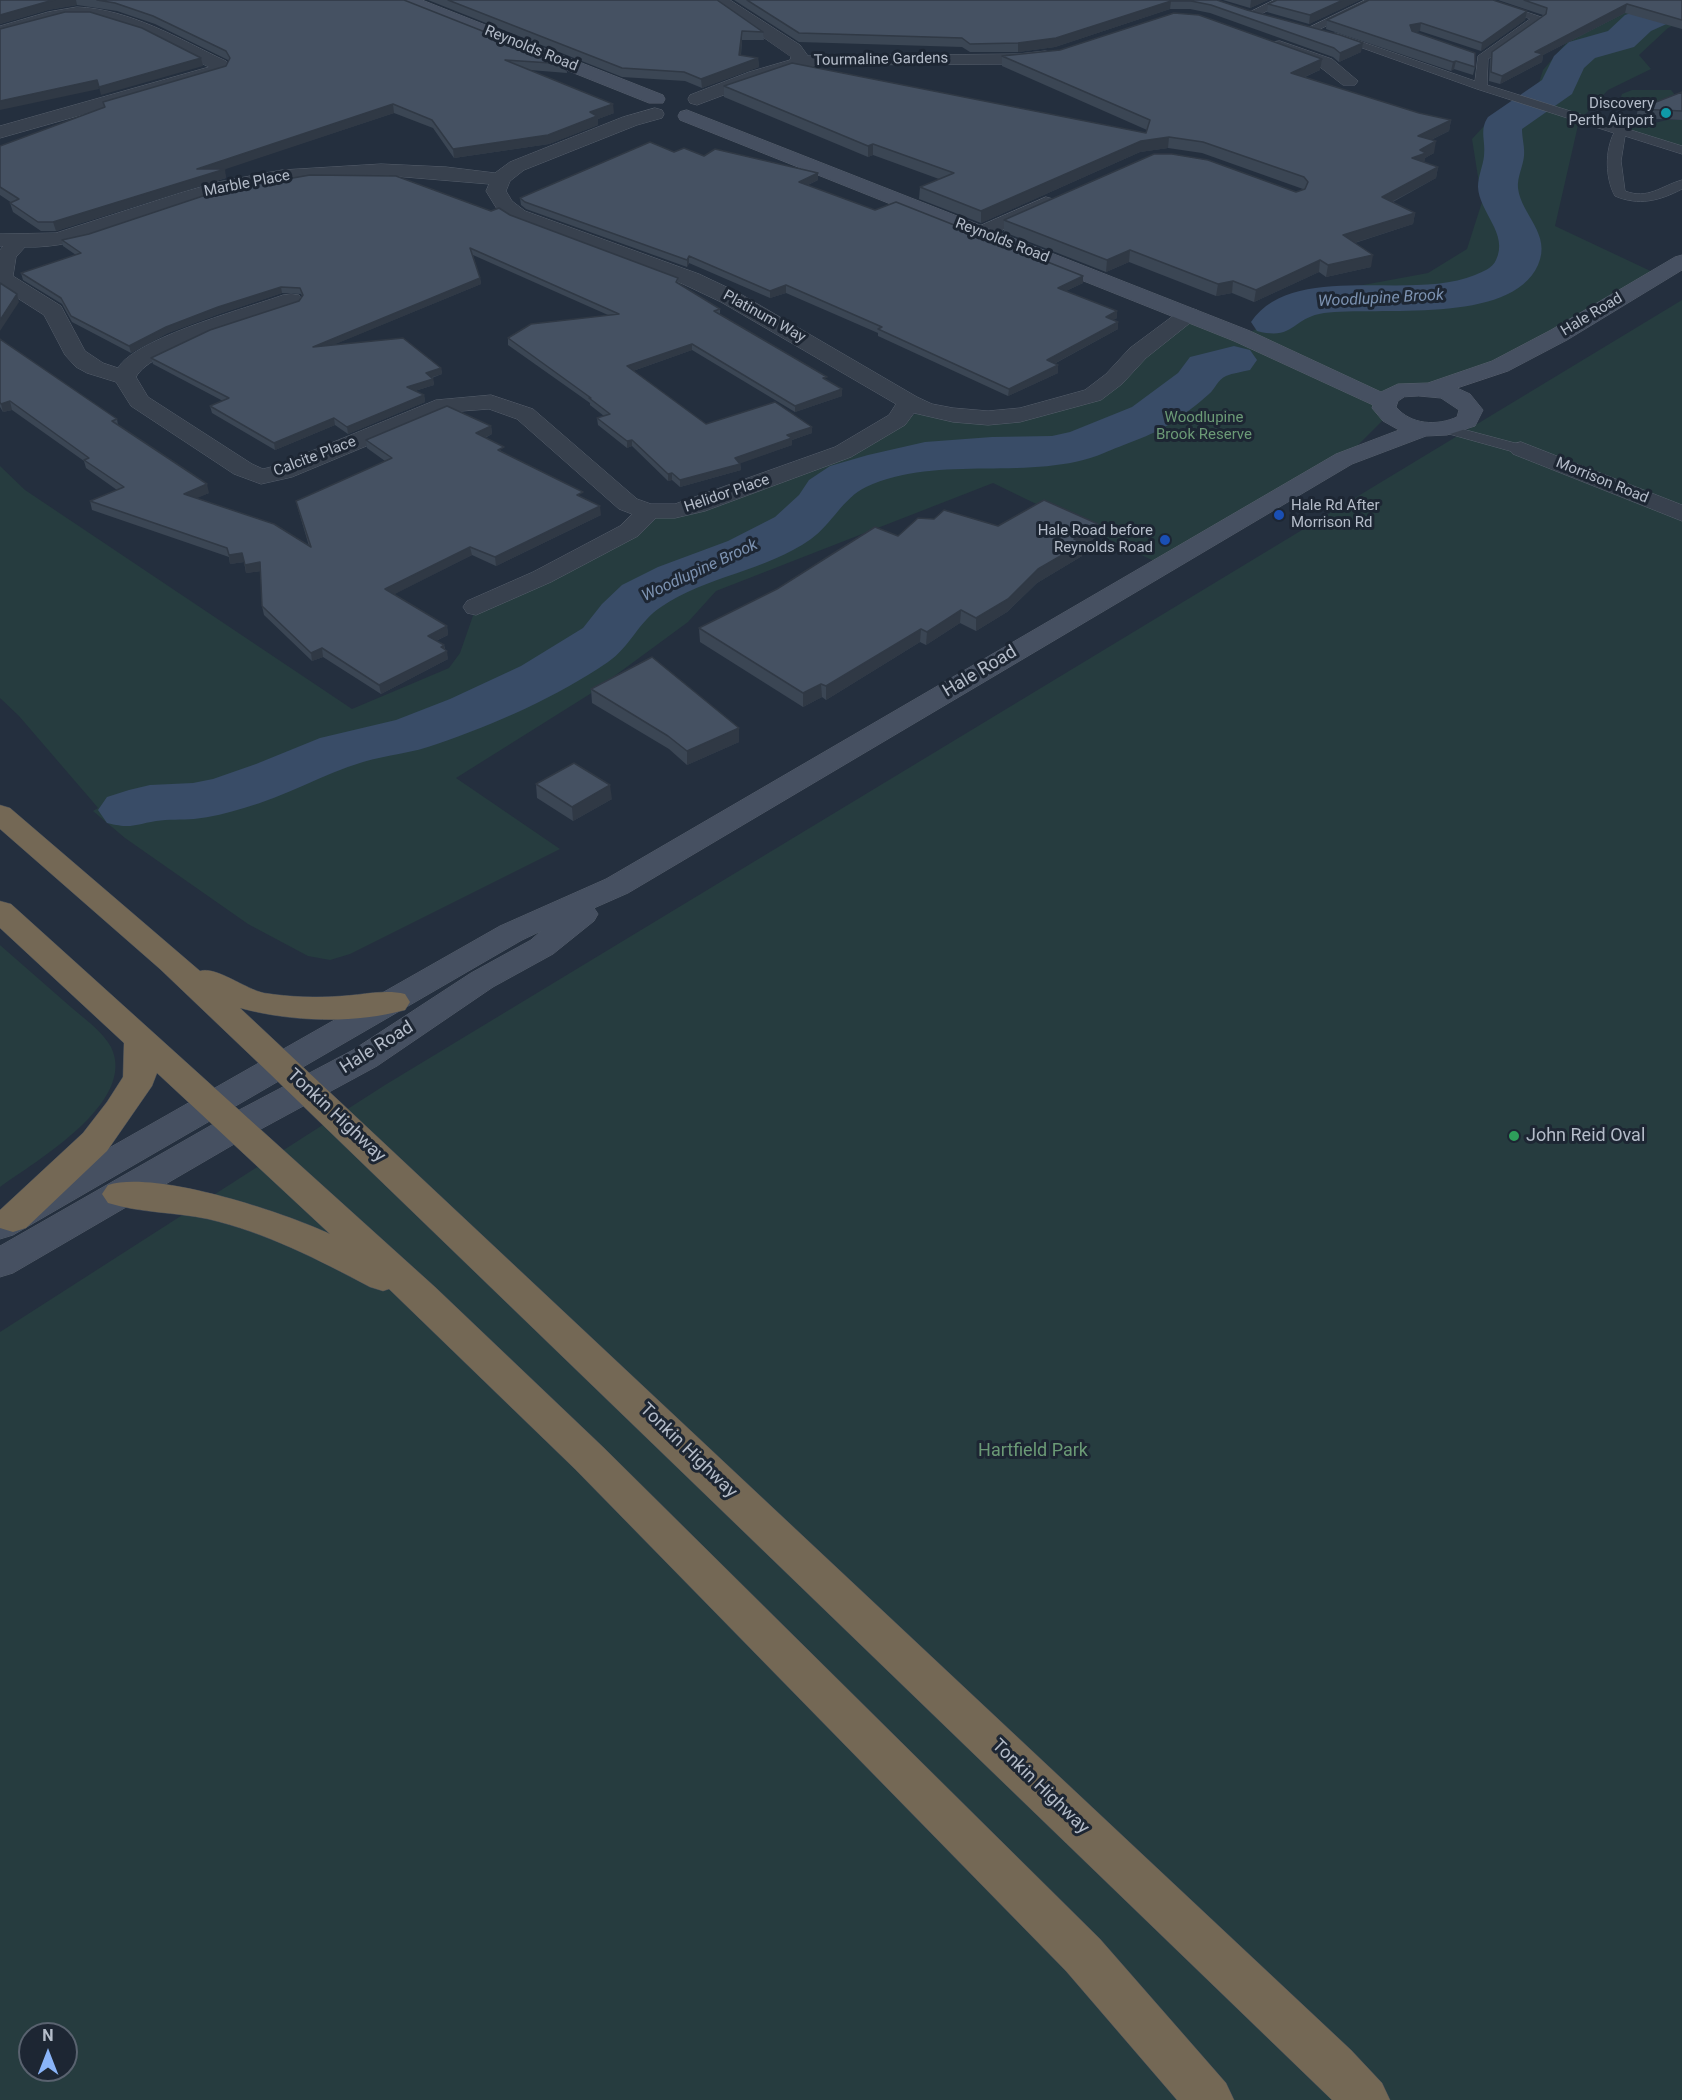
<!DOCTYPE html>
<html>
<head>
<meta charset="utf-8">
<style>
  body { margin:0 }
  #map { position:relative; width:1682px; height:2100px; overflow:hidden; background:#242f3e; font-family:Roboto,sans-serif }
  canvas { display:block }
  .north { position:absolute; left:18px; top:2022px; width:60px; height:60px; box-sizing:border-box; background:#1d2633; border:2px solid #59626f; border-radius:50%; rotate:0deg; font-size:16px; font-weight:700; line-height:24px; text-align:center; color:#b4bcc9 }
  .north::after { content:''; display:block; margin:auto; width:21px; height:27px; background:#8ab4f8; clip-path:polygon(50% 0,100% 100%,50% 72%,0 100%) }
</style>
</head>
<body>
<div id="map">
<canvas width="1682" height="2100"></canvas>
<div class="north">N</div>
</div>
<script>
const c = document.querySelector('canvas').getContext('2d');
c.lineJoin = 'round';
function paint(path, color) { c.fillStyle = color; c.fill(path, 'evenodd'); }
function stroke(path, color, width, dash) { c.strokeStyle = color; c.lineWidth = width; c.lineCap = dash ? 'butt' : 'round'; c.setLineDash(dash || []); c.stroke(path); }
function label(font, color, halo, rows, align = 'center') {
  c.font = font + ' Roboto,sans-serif'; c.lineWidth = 6; c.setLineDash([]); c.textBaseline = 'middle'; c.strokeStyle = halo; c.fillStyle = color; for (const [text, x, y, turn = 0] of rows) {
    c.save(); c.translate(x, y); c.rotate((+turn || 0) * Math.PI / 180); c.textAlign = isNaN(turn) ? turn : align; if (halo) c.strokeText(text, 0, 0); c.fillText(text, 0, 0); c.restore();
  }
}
const green = new Path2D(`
  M1678,0L1682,21L1668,28L1639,55L1651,69L1608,90L1579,121L1555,226L1659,275L1500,366L1398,391L1388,415L1344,459L1162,565L993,483L716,591L688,622L590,694L456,778L560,849L350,954L330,960L308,956L248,924L125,838L93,811L98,808L93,802L19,716L0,698V466L25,490L352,709L449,668L460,653L476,607L649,511H675L843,452L925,409L988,418L1093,395L1189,315L1242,336L1336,290L1428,273L1467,249L1482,202L1472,139L1498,111L1536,92L1543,70L1567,42L1606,16Z
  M1632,90H1671L1675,95L1647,106L1621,97L1622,94Z
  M1667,120H1682V150L1621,131Z
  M1682,300V2100H0V1332L385,1085ZM30,2034H66V2070H30Z
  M0,945C24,966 48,987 72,1008C85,1019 103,1032 111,1047C138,1102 36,1161 0,1187Z`);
const river = new Path2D(`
  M1654,0H1682V17L1651,31L1634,47L1595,58L1584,68L1572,94L1522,129C1522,138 1525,148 1524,156C1523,167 1517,177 1518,188C1521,215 1552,234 1538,265C1511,326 1377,306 1324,313C1291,318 1295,341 1257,331L1251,322C1293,260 1411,302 1475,275C1482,272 1493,268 1496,260C1509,234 1479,212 1478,187C1478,176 1483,166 1484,156C1486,141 1479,130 1488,117L1542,80L1554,56L1569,42L1608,31L1625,15L1654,5Z
  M1234,346L1250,350L1257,360L1250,370C1242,372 1233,373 1226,376C1218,379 1215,389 1209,394C1197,405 1182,416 1168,425C1153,435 1122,445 1104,453C1032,483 940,453 866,487C843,498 832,524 811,539C766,571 706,576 661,607C639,621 630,647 608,662C557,697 495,724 437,744C413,753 387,755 363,762C322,774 285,797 244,808C228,813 211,817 194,819C182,820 168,819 156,821C133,825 132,829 107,823L98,810L107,797L129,790L150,785L193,783L213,779L256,764L320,738L396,720L450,699L521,666L583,628L602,604L622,585L658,567L728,541L775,517L799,495L809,480L830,466L868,455L925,442L992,437L1052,436L1070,432L1132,407L1178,373L1190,357Z`);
const lane = new Path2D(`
  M1274,0H1288L1261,14L1276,18V22H1268L1246,14Z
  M1365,0H1379L1316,31L1312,32L1306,29Z
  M1475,0H1491L1544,18L1488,59L1487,85L1682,146V154L1625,136L1621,161L1625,191C1648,200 1661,186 1682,180V189C1659,201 1639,206 1615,196C1605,178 1605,150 1614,133L1477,89L1329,36L1335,33L1339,34L1475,81L1478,56L1530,19Z
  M1447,425L1526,446L1529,449L1521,454L1442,432L1440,429Z`);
const street = new Path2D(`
  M710,0H730L800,45L808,56L1018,54L1045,51L1051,52L1054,56L1051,60L1018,64L817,65L777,75L697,105L690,103L688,99L690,95L749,72L790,60L791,57Z
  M77,7C130,9 179,39 226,61L230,68L227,72L212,78L0,138V126L209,67C171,49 119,15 76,17C50,19 25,30 0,36V26L48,12Z
  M1280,41L1332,59L1358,81L1355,85H1343L1320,67L1274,50L1271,46L1274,42Z
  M655,108L662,110L664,114L662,118L637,125L524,170L510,181L506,191L512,201L525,211L699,274L737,292L917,397L932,404L953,408L988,411L1020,408L1085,390L1106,374L1130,348L1181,310L1189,308L1197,310L1200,315L1146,358L1122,384L1101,400L1020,422L988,425L953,422L914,413L905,425L851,457L705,511L675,518H656L638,536L551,582L476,615L467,613L463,607L467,601L533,572L620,526L632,514L619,509L517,419L489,409L448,412L292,477L261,484L234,474L131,406L116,382L87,373L76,367L65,355L44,315L0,287V250L3,246H0V234L56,233L180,193L218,182L282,170L381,164L446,167L495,173L510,162L623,117ZM381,175L489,184L486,191L497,209L511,219L683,284L721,302L896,404L889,415L835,447L675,504H651L637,499L533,409L491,395L436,400L275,466L263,469L252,464L148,397L136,377C151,348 264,317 299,305L302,300L299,295L291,294L283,295C248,308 135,338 118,368L103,363L85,351L61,306L13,276L16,257L25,247C84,249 140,217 196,201C257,183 318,176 381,175Z
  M1046,197L1053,199L1056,203L1053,207L989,236L982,238L975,236L972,232L975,228Z
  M1521,442L1682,505V521L1513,454L1509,449L1513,444Z`);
const secondary = new Path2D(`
  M399,0H422L663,95L665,99L663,103H649L401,4Z
  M687,110L1250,331L1381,392L1398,384L1428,383L1492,361L1551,330L1675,257L1682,255V270L1567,340L1508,371L1457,388L1470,394L1483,410L1475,426L1447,435L1426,436L1352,464L628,893L594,908L598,914L594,921L553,954L493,987L377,1066L248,1136L13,1273L0,1277V1246L224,1118L353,1050L471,973L531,940L541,931L522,940L13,1235L0,1239V1210L500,926L606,879L1336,454L1399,430L1383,421L1372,408L1373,405L1234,341L680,120L678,116L680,112ZM1419,396L1441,398L1459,410L1457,417C1437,426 1411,425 1396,407L1398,401L1404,397Z`);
const highway = new Path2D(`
  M0,805L10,808L200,971C216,966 245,989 264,993C290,997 316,998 342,996C362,995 385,989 405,994L410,1002L405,1010C353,1024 292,1022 240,1008L1351,2050L1382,2083L1390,2100H1332L269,1073L160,969L0,829Z
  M0,901L11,904L435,1287L603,1447L1100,1939L1226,2083L1234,2100H1177L1066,1971L575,1469L389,1289L383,1291L370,1287C317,1259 267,1233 208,1219C175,1212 140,1213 108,1203L102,1194L108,1185C156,1170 283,1212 330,1234L157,1073L152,1086L107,1151L26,1228L13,1232L0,1228V1210L83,1133L107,1102L123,1077L124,1043L0,928Z`);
const wall = new Path2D(`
  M0,0H404L566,64L567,73L530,70L614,113L598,119V125L549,144L454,158L433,128L394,113L224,169L226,178L56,231H41L13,212L10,203H12L0,195V146L226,66L229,61L228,60L155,24L117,11L77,5L48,10L0,24Z
  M428,0H717L763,32L764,40H742L741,55L758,58L759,67L702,88L685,81L622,77Z
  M734,0H1217L1361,52L1339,62L1333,57L1210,13L1190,9H1170L1055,47L1018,52H970L962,47L799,42Z
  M1223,0H1268L1250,8Z
  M1360,0L1309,24L1267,12L1268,4Z
  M1498,0H1682V29L1625,13L1543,55L1542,62L1500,84L1489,81L1490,60L1492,52L1543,15Z
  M1527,11L1525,20L1481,51L1420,31L1415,32L1475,67L1473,75L1454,69L1451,71L1326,29L1327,20Z
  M1002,56L1320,70L1305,77L1419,113L1451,120L1449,131L1431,140L1434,153L1425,158L1424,162L1438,167L1436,178L1393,202L1415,213L1413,224L1355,243L1371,267L1326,277L1319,272L1254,302L1232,293L1216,296L1129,262L1106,272L1004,232V220L1296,192L1303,189L1202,153L1168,148L1140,152L981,223L919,199L920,187L939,179L873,155L868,157L724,97V86L1146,133L1147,130L1002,66Z
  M1682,92V120L1636,118L1638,109Z
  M674,152L818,173V180L808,185L875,210L1083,283L1066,291L1117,318L1113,320L1118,322V329L1054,364L1058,373L1008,396L878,336V333L786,293L770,298L689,263L687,267L526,209L521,205L520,198Z
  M491,211L510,215L678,278V283L720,309V314L827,380L842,396L795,412L692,350L633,371L706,424L812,433L792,440V445L740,463L741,470L680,487L672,480L668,481L632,446L627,448L598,425L597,418L604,416L590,405V403L508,345V338L608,315L473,255L480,278L481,284L335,344L441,368L442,374L432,378L433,379L434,385L415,391L424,395L425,402L348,434L335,425L275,450L212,413L210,406L223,401L153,364L151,358L299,301L302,296L301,294L282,293L219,314L168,333L131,353L72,322L62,304L23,280L21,273L76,255L63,246L62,240Z
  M0,339L117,419L118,425L209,493L196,498L309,546L298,509L296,501L385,461L367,448L366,440L491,426L492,434L485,438L504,453L583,498L601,515L496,566L472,555L394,594L447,626L448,635L436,641L444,645L448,659L381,694L323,657L312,661L264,615L262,606L261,571L246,573L244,562L230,564L229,557L92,510L90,501L117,490L86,468L84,461L12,410L3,412L0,407Z
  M934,519L1097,537L1083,545L1082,556L1037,583L1007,612L976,631L960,623L926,645L920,642L826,700L822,697L803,707L700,642L699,628Z
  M591,689L739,742L687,765L669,749L592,703Z
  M536,784L612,799L573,821L537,798Z`);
const shadedWall = new Path2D(`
  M55,0H76L77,5L48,10L0,24V15L46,2Z
  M1251,0H1268L1250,8Z
  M1343,0H1360L1309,24L1310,15Z
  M1171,1L1170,9L1055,47L1018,52V43Z
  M1627,4L1625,13L1543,55L1542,62L1500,84L1502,76L1535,52Z
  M1527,11L1525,20L1481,51L1482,43Z
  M1421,23L1420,31L1409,33L1410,25Z
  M742,31V40L740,63L739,55Z
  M1363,43L1361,52L1339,62L1340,53Z
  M201,58L203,66L101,95L99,87Z
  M758,58L759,67L702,88L701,79Z
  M1322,59L1320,70L1290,83L1291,73Z
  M1456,61L1454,69L1451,71L1453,62Z
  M97,80L99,89L0,110V101Z
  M393,104L394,113L223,170L225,169L226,178L56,231L53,222L197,169Z
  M613,104L614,113L598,119V125L549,144L454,158L453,149L590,112Z
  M1451,120L1449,131L1416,147L1418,136Z
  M1169,137L1168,148L1140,152L981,223V211L1141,141Z
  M1436,141L1434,153L1425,158L1424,164L1412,158L1420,150Z
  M873,144V155L868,157V146Z
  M1438,167L1436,178L1380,208L1382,197Z
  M818,173V180L799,189V182Z
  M1415,213L1413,224L1341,247L1343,235Z
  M1130,250L1129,262L1106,272L1107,260Z
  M1373,255L1371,267L1326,277L1328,265Z
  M689,256V263L687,267V260Z
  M1320,260L1319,272L1254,302L1256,290Z
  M1083,276V283L1057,295L1058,288Z
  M480,278L481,284L314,353L313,347Z
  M1233,281L1232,293L1216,296L1218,284Z
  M786,285V293L770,298V291Z
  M281,287L282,293L219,314L168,333L131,353L129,346L166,327L218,307Z
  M17,294L19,302L0,331V320Z
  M1117,311V318L1105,324L1106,317Z
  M1118,322V329L1046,368L1047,360Z
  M692,344V350L627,373V366Z
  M1058,365V373L1008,396L1009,389Z
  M441,368L442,374L426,379V373Z
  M433,379L434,385L408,393L407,387Z
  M842,389V396L795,412V406Z
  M424,395L425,402L348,434L347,427Z
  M10,401L12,410L3,412L1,404Z
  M334,418L335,425L275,450L274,443Z
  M491,426L492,434L477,441L476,433Z
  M812,427V433L792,440V445L736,465L740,464L741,470L680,487V480L735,458L787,435Z
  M632,440V446L627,448V441Z
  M672,473V480L668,481V474Z
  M207,484L209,493L186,503L184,494Z
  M600,506L601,515L496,566L495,557Z
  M1098,524L1097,537L1083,545L1082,556L1037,583L1007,612L976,631V618L1038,569L1074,539Z
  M470,547L472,555L387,598L385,589Z
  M242,553L244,562L230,564L229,555Z
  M260,562L262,571L246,573L245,565Z
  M961,610L960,623L926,645L927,632Z
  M447,626L448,635L429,644L428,636Z
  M921,629L920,642L826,700V686Z
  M444,645L445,652L447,651L448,659L381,694L379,685Z
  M322,648L323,657L312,661L311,653Z
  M821,684L822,697L803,707V693Z
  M739,728V742L687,765V751Z
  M610,785L612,799L573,821L572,807Z`);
const building = new Path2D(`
  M0,0H55L46,2L0,15Z
  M97,0H404L566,64L505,60L613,104L590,112L597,116L548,135L453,149L432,120L393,104L197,169H225L53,222H38L10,203L19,199L0,187V146L105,107L103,102L226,66L230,58L226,51L153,16L115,3Z
  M448,0H717L763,32L742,31L739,55L758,58L701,79L684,72L622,68Z
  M747,0H1217L1247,10L1340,35L1363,43L1340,53L1334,48L1211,5L1191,1H1171L1056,38L1018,43L970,44L962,38L799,33Z
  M1277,0H1343L1310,15L1268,4Z
  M1369,0H1493L1527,11L1482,43L1421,23L1410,25L1412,31L1475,53V67L1456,61L1453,62L1327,20Z
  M1524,0H1682V20L1627,4L1535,52L1543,54L1502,76L1491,72L1492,52L1546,14L1547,8Z
  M65,12H90L142,28L201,58L99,87L97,80L0,101V29Z
  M1174,13L1199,15L1322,59L1291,73L1419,113L1451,120L1418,136L1436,141L1420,150L1426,153L1412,158L1438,167L1382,197L1415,213L1343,235L1373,255L1328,265L1320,260L1256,290L1233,281L1218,284L1130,250L1107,260L1004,220L1154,154H1172L1208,160L1296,192L1305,189L1308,182L1304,177L1203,142L1169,137L1141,141L981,211L920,187L954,173L873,144L868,146L724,86L792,63L1146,133L1150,120L1002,56L1060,50Z
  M1682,92V111L1638,109Z
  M650,142L674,152L684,148L704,156L715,149L818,173L799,182L875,210L896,202L1083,276L1058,288L1117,311L1106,317L1118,322L1047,360L1058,365L1009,389L878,329L882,327L786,285L770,291L689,256L687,260L525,202L520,198Z
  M310,175L396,176L491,211L499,208L510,215L678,278L676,282L720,309L714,311L827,377L823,378L842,389L795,406L692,344L627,366L706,424L775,402L812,427L787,435L792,438L735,458L740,464L680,480L672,473L668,474L632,440L627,441L597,418L610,414L589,398H591L508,338L531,324L619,314L470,248L480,278L313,347L403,338L441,368L426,373L433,379L407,387L424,395L347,427L334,418L274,443L210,406L229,398L151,358L210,330L299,301L303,295L300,288L281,287L218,307L166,327L129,346L71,316L61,298L21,273L81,253L62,240L89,234L218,191Z
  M0,283L17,294L0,320Z
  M0,339L117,419L112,421L207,484L184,494L274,524L311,547L296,501L392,458L366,440L447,406L491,426L476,433L504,447L498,450L583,492L577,495L600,506L495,557L470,547L385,589L447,626L428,636L444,645L441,647L447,651L379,685L322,648L311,653L262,606L260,562L245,565L242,553L229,555L227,548L90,501L124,487L84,460L89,458L10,401L1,404L0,402Z
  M1044,500L1098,524L1074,539L1083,543L1038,569L1008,599L976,618L961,610L927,632L921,629L826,686L821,684L803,693L699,628L777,589L875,527L898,536L918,518L934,519L944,510L998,526Z
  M652,657L739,728L687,751L668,736L591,689Z
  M574,763L610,785L572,807L536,784Z`);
const markers = [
  [1666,113,6,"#0f9aa8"],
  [1279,515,6,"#1a4fb4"],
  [1165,540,6,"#1a4fb4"],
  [1514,1136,6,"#2e9e5b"]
];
const farStreetnames = [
  ["Reynolds Road",531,49,22],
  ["Tourmaline Gardens",881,60,-1],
  ["Marble Place",247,184,-11],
  ["Reynolds Road",1002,241,21],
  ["Hale Road",1592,315,-31],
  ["Platinum Way",764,317,29],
  ["Calcite Place",315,457,-21],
  ["Morrison Road",1602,481,22],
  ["Helidor Place",727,494,-19]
];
const farPoinames = [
  ["Discovery",1654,104],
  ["Perth Airport",1654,121],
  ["Hale Rd After",1291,506,"left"],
  ["Morrison Rd",1291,523,"left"],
  ["Hale Road before",1153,531],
  ["Reynolds Road",1153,548]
];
const farParknames = [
  ["Woodlupine",1204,418],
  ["Brook Reserve",1204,435]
];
const farWaternames = [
  ["Woodlupine Brook",1381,299,-3],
  ["Woodlupine Brook",700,571,-25]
];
const streetNames = [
  ["Hale Road",980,672,-31],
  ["Hale Road",377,1048,-32],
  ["Tonkin Highway",336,1116,43],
  ["Tonkin Highway",688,1451,44],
  ["Tonkin Highway",1040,1787,44]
];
const poiNames = [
  ["John Reid Oval",1526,1136]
];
const parkNames = [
  ["Hartfield Park",1033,1451]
];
paint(green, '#263c3f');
paint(river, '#394c67');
stroke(lane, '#565f6c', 1);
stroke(street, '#565f6c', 1);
stroke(secondary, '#565f6c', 1);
stroke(highway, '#434c59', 1);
paint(lane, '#38414e');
paint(street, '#38414e');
paint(secondary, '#465061');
paint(highway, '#746855');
paint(wall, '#3b4654');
paint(shadedWall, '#303945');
paint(building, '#455162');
stroke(building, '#303945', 1.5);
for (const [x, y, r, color] of markers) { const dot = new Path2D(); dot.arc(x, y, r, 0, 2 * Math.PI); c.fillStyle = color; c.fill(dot); stroke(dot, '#1d2633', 2); }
label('15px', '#b4bcc9', '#1d2633', farStreetnames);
label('15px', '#b4bcc9', '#1d2633', farPoinames, 'right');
label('15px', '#6b9a76', '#1d2633', farParknames);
label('italic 16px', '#7c92b1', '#1d2633', farWaternames);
label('18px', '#b4bcc9', '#1d2633', streetNames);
label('18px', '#b4bcc9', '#1d2633', poiNames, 'left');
label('18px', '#6b9a76', '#1d2633', parkNames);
</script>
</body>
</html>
